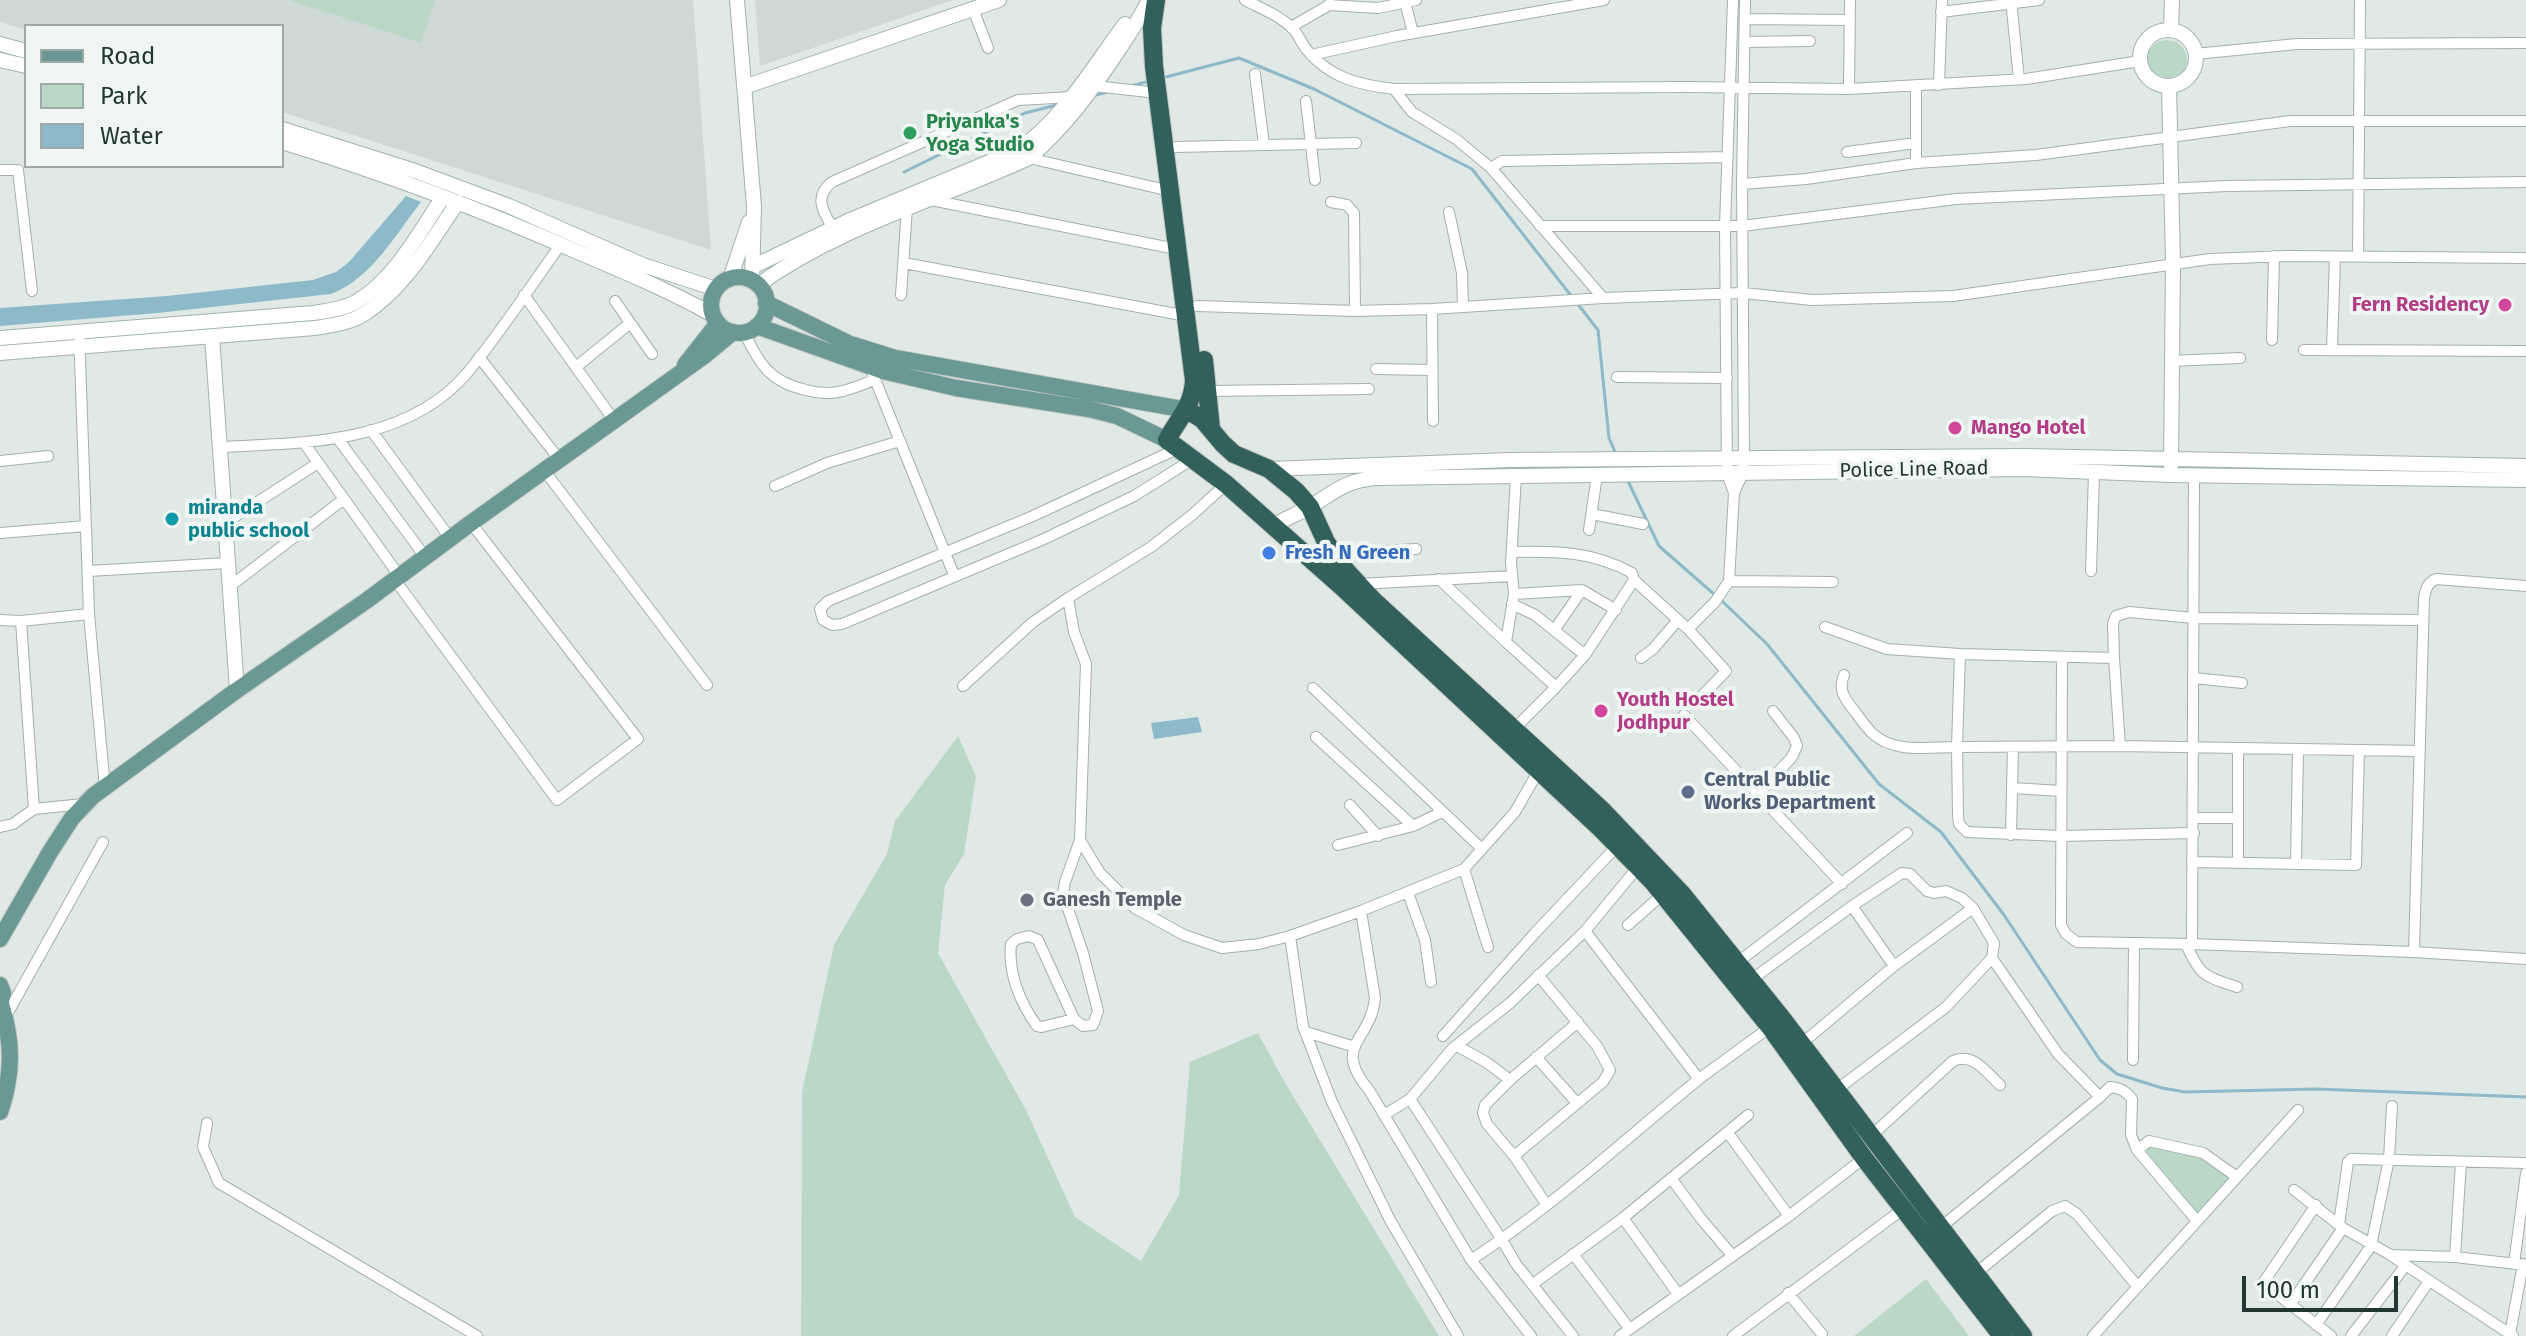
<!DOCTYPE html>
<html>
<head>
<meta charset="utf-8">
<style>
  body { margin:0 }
  #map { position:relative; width:2526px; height:1336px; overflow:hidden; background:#e0e9e6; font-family:"Fira Sans",sans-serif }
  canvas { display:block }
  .legend { position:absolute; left:24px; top:24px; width:260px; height:144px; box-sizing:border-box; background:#f0f6f3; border:2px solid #9eaaa7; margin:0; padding:10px 14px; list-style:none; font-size:24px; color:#223734 }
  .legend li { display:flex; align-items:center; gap:16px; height:40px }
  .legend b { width:40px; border:2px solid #9eaaa7 }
  .scale { position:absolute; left:2242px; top:1276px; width:156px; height:36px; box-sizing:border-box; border:4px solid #223734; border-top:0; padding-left:10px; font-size:24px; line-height:28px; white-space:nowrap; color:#223734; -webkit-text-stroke:6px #f0f6f3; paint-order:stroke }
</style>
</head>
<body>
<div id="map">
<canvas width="2526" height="1336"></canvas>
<ul class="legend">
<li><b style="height:10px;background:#699992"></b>Road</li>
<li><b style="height:22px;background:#bbd8c6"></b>Park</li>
<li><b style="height:22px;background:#8db9c8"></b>Water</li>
</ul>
<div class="scale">100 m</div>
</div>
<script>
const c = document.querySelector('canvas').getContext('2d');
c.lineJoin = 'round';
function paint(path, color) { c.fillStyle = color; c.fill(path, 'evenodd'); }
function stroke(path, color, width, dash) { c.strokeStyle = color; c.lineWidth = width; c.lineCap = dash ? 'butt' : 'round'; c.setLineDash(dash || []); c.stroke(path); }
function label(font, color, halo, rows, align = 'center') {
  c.font = font + ' "Fira Sans",sans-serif'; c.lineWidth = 8; c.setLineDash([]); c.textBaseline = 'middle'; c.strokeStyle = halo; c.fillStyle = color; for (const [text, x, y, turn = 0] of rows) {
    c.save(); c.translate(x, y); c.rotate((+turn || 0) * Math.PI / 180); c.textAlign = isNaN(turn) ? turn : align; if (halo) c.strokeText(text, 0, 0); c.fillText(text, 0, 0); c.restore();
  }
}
const built = new Path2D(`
  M0,0H693L711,250L282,112V26H26V30L0,22Z
  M755,0H953L760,66Z`);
const green = new Path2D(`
  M289,0H435L421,43Z
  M2147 60a20 20 0 1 1 40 0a20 20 0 1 1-40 0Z
  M958,736L976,776L964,854L945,885L938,953L1026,1110L1075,1217L1141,1261L1179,1195L1190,1062L1258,1033L1284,1081L1439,1336H801L802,1092L834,945L887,854L895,821Z
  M2151,1146L2197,1156L2229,1178L2198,1213L2146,1153L2147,1148Z
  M1926,1279L1969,1336H1854Z`);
const water = new Path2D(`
  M406,196L421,202C396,234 371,279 331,294L157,313L0,326V308L167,296L313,280L336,272L349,262Z
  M1198,717L1202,732L1154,739L1151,723Z`);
const stream = new Path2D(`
  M1162,78L1239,58L1314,89L1472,169L1572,297
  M1131,86L1150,81
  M1092,96L1108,92
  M904,172L1025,113L1057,105
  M1577,303L1598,330L1609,438L1616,454
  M1627,479L1659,546L1715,595
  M1721,600L1767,644L1879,784L1941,832L2004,915L2100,1060L2117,1074L2162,1088L2185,1092L2316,1089L2526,1097`);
const street = new Path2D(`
  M1245,0C1260,8 1281,16 1293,29C1299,35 1301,43 1307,50C1330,78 1359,85 1394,89
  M1733,0L1725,226L1727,473L1734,493
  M2011,0L2019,79
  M1405,2L1413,33
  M1328,5L1378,8L1416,0
  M973,9L988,48
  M1941,12L2039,0
  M1745,19L1850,20
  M1291,27L1331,4
  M1745,42L1810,41
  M2195,54L2297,44L2526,43
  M1311,55L1397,36L1604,0
  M1255,74L1264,145
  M1939,85L1942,0
  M1094,86L1158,93
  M1916,86V163
  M1849,89L1850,0
  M1306,101L1315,180
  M1175,147L1356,143
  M1847,152L1916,143
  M1029,158L1170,191
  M1491,168L1502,161L1728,157
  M0,170H18L32,291
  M1742,184L1806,179L1916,163L2036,155L2290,121H2526
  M931,200L1176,249
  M1331,202L1347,205L1354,213L1355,311
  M1449,212L1462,273L1463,307
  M1540,226H1742L1956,199L2227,186L2526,182
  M833,228C822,211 814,196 832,182L1018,100L1072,97
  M2358,257L2360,0
  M904,263L1187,316
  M524,295L613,419
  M901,295L907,208
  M1603,298L1491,168L1456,139L1412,112L1394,89L1686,87L1849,89L2026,79L2140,61
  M615,301L652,354
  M1197,306L1355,311L1432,309L1603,298L1743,293L1812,300L1953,296L2210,259L2287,256L2526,258
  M1432,309L1433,421
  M79,331L89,614L105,788
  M744,332C759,364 770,382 806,390C816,393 827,394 838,392C850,390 863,384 874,380
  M2272,340L2274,256
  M2332,349L2335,257
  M2304,350L2526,351
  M479,357L559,459
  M2171,361L2240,358
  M576,367L629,324
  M870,367L954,575
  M1376,369L1432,370
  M1617,377L1727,378
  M1208,391L1369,389
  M371,430L450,538
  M338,439L426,558
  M304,443L400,577
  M219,447C304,443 408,444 468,372C501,332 530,287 561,244
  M1179,448L1033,516L828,601L820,609L823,620L832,625L842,624L1044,539L1134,496L1193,459
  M0,461L48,456
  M544,470L707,685
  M2194,474L2192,944L2414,952L2424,598C2426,589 2427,583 2436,579L2526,586
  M775,486L827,463L900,441
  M1592,514L1643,524
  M225,523L318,463
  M1589,530L1597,475
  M0,533L86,526
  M1512,552C1555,551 1593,551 1632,573L1634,580
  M1334,554L1416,549
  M88,571L228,563
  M2091,571L2094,472
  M1439,579L1506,642
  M395,580L557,800L638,739L471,523
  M1729,581L1833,582
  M1358,584L1512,576
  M229,587L344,499
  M1514,594L1511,563L1516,476
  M1068,598L1074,632L1086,664L1080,840
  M1512,604L1535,615L1585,655
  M0,620L21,621L89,614
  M21,621L34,809
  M1825,627L1887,649L1960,654
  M1555,629L1582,590
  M1688,629L1726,671L1698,700
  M2062,657L2061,925L2066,934L2077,942L2192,944
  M1641,658L1653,649L1678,620
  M2114,658L2120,746
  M1844,675C1838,689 1844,698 1853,709C1859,717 1865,726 1872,733C1894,754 1929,747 1957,747L1958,815L1959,824L1967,832L2061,836L2194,833
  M2194,678L2242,683
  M963,686L1033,622L1068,598L1151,547L1192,515L1226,484
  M1556,687L1506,642L1514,594L1582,590L1616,610
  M1684,715L1842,884
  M1514,729L1556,687L1585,655L1634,580L1688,629L1715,602L1729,581L1734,493L1743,473L1744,458L1742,184L1745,0
  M1316,737L1413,826
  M2238,748V863
  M2420,751L2120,746L1957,747L1960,654L2114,658L2113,623L2116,616L2129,612L2194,618L2423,620
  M2012,788L2061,791
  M1758,794L1792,757L1797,746L1794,738L1773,711
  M1350,805L1378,836
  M2193,818H2238
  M0,827L13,824L34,809L83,804
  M2011,835L2013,747
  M1338,845L1413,826L1442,812
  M1482,849L1515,812L1539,770
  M2192,862L2356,865L2359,750
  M2296,864L2298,749
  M1464,869L1488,947
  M1408,893L1425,940L1431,982
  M1361,911L1375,998C1371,1042 1331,1044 1369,1090L1471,1260L1531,1336
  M1628,925L1663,894
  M1585,931L1699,1079L1770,1027
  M1290,936L1303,1026L1332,1102L1390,1220L1458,1336
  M2186,944C2200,976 2204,976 2237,987
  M2414,952L2526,959
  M1738,962L1907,833
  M1538,975L1597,1046L1610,1070L1603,1082L1514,1156L1546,1204
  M1751,980L1852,906L1902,873L1910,874L1927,891L1934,893L1946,891L1962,898L1973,908L1894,966L1852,906
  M5,1018L103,842
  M1074,1019L1042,1027L1037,1026C1020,1003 1008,973 1011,944L1017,939L1029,936L1038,940L1074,1019L1083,1026L1093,1025L1098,1011L1083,953L1063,894L1065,882L1080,840L1100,873L1135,908L1184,935L1222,948L1259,944L1290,936L1361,911L1464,869L1482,849L1313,688
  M1306,1032L1355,1047
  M1443,1036L1535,933L1617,846
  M1800,1045L1894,966
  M1457,1046L1486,1062L1510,1080
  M1536,1057L1577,1103
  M2133,1060L2134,943
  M1835,1091L1946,1007L1992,958L1994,943L1973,908
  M2100,1097L2110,1087C2120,1088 2126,1091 2132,1099L2131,1135L2137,1150L2197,1221
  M1384,1115L1410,1099
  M207,1123L203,1147L219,1183L477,1336
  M1728,1133L1789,1216
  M1871,1136L1953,1061C1973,1052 1986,1072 2000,1085
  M2137,1150L2149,1141L2203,1153L2237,1177
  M1514,1156L1487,1124L1483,1113L1485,1105L1510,1080L1578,1022
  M1671,1178L1702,1220L1732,1255
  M2294,1190L2343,1228L2389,1254L2513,1336
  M2316,1205L2263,1283L2331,1336
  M1623,1218L1678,1294
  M2339,1224L2348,1162L2351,1159L2526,1163
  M1941,1227L2100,1097L2058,1054L1992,958
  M1573,1254L1629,1328
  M2391,1255L2455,1257L2526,1265
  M2455,1257L2461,1162
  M1471,1260C1552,1207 1624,1140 1699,1079
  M2514,1264L2526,1173
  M1976,1273L2052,1211L2065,1206L2077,1214L2138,1287
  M1533,1284L1623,1218L1748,1115
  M1788,1293L1822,1334
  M2290,1305L2343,1228
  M2316,1325L2371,1246L2389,1159L2392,1106
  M2510,1334L2523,1264
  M1573,1336L1516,1264L1502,1240L1410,1099L1452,1049L1510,1003L1585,931L1638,867
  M1620,1336L1789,1216L1864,1158
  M1733,1336L1903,1209
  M2093,1336L2298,1110
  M2351,1336L2406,1265
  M2392,1336L2429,1281`);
const secondary = new Path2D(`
  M737,0L754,206L752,281
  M2171,30L2172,0
  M2140 58a28 28 0 1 1 56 0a28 28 0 1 1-56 0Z
  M0,44L26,51
  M0,60L26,66
  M2169,86L2173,263L2171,465
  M744,87L999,0
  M282,129L415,171L509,206L643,265L716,289
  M282,142C384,173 483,210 580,253C625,272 670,291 713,315
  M754,266L848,221L1018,150C1063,119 1093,67 1125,24
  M730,279L749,222
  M758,285C840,226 938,200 1029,158C1066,126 1093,89 1120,48C1130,32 1141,17 1149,0
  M212,336L237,690
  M0,338L313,313C327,311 343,309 356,302C394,280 419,233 443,197
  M0,353L315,328C332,325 350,323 364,314C405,288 431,241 458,202
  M1269,469L1510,460L2025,456L2526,466
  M1274,525C1285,519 1297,514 1308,508C1335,492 1343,481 1376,478L2022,469L2170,475L2526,480`);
const primary = new Path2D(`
  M711 305a28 28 0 1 1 56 0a28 28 0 1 1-56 0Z
  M766,303L850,344L895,358L1187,410
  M757,326L883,371L956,388L1089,409L1117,416L1167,440
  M685,365L718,323
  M0,939L50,852L72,818L93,796L237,690L366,601L471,523L704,356L733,332
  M0,985L3,993L0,1005
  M0,1112C13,1075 13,1042 1,1004`);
const highway = new Path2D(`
  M1156,0L1152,28L1154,66L1194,380C1193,406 1178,419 1167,440L1226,484L1341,586L1601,829L1653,882L1770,1027L1864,1158L2002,1336
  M1204,360L1211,429
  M1187,410L1202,419L1223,444L1234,454L1269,469L1296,491L1310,507L1326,542L1342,566L1374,601L1602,810L1682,894L1784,1021L2023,1336`);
const markers = [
  [910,133,8,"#2e9e5b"],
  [2505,305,8,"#d1479c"],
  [1955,428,8,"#d1479c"],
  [172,519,8,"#0f9aa8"],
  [1269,553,8,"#3f7fe0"],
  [1601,711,8,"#d1479c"],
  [1688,792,8,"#5c6f8a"],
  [1027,900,8,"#6b7280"]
];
const leisureNames = [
  ["Priyanka's",926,122],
  ["Yoga Studio",926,145]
];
const hotelNames = [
  ["Fern Residency",2489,305,"right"],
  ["Mango Hotel",1971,428],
  ["Youth Hostel",1617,700],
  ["Jodhpur",1617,723]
];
const streetNames = [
  ["Police Line Road",1914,470,-1]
];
const cultureNames = [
  ["miranda",188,508],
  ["public school",188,531]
];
const shopNames = [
  ["Fresh N Green",1285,553]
];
const serviceNames = [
  ["Central Public",1704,780],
  ["Works Department",1704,803]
];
const worshipNames = [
  ["Ganesh Temple",1043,900]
];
paint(built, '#ced8d5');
paint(green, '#bbd8c6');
paint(water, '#8db9c8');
stroke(stream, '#8db9c8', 3);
stroke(street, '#a3b0ad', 12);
stroke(secondary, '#a0b3ae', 16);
stroke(primary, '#bdc3c2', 18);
stroke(highway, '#bdc3c2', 20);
stroke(street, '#fff', 10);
stroke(secondary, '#fff', 14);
stroke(primary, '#699992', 16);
stroke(highway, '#32605b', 18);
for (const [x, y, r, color] of markers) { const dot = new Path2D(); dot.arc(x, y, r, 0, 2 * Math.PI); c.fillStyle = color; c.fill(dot); stroke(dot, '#f0f6f3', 3); }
label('bold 20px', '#27864d', '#f0f6f3', leisureNames, 'left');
label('bold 20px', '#b23c85', '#f0f6f3', hotelNames, 'left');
label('20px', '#223734', '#f0f6f3', streetNames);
label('bold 20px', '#0d838f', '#f0f6f3', cultureNames, 'left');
label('bold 20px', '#366cbe', '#f0f6f3', shopNames, 'left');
label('bold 20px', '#4e5e75', '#f0f6f3', serviceNames, 'left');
label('bold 20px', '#5b616d', '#f0f6f3', worshipNames, 'left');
</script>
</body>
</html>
